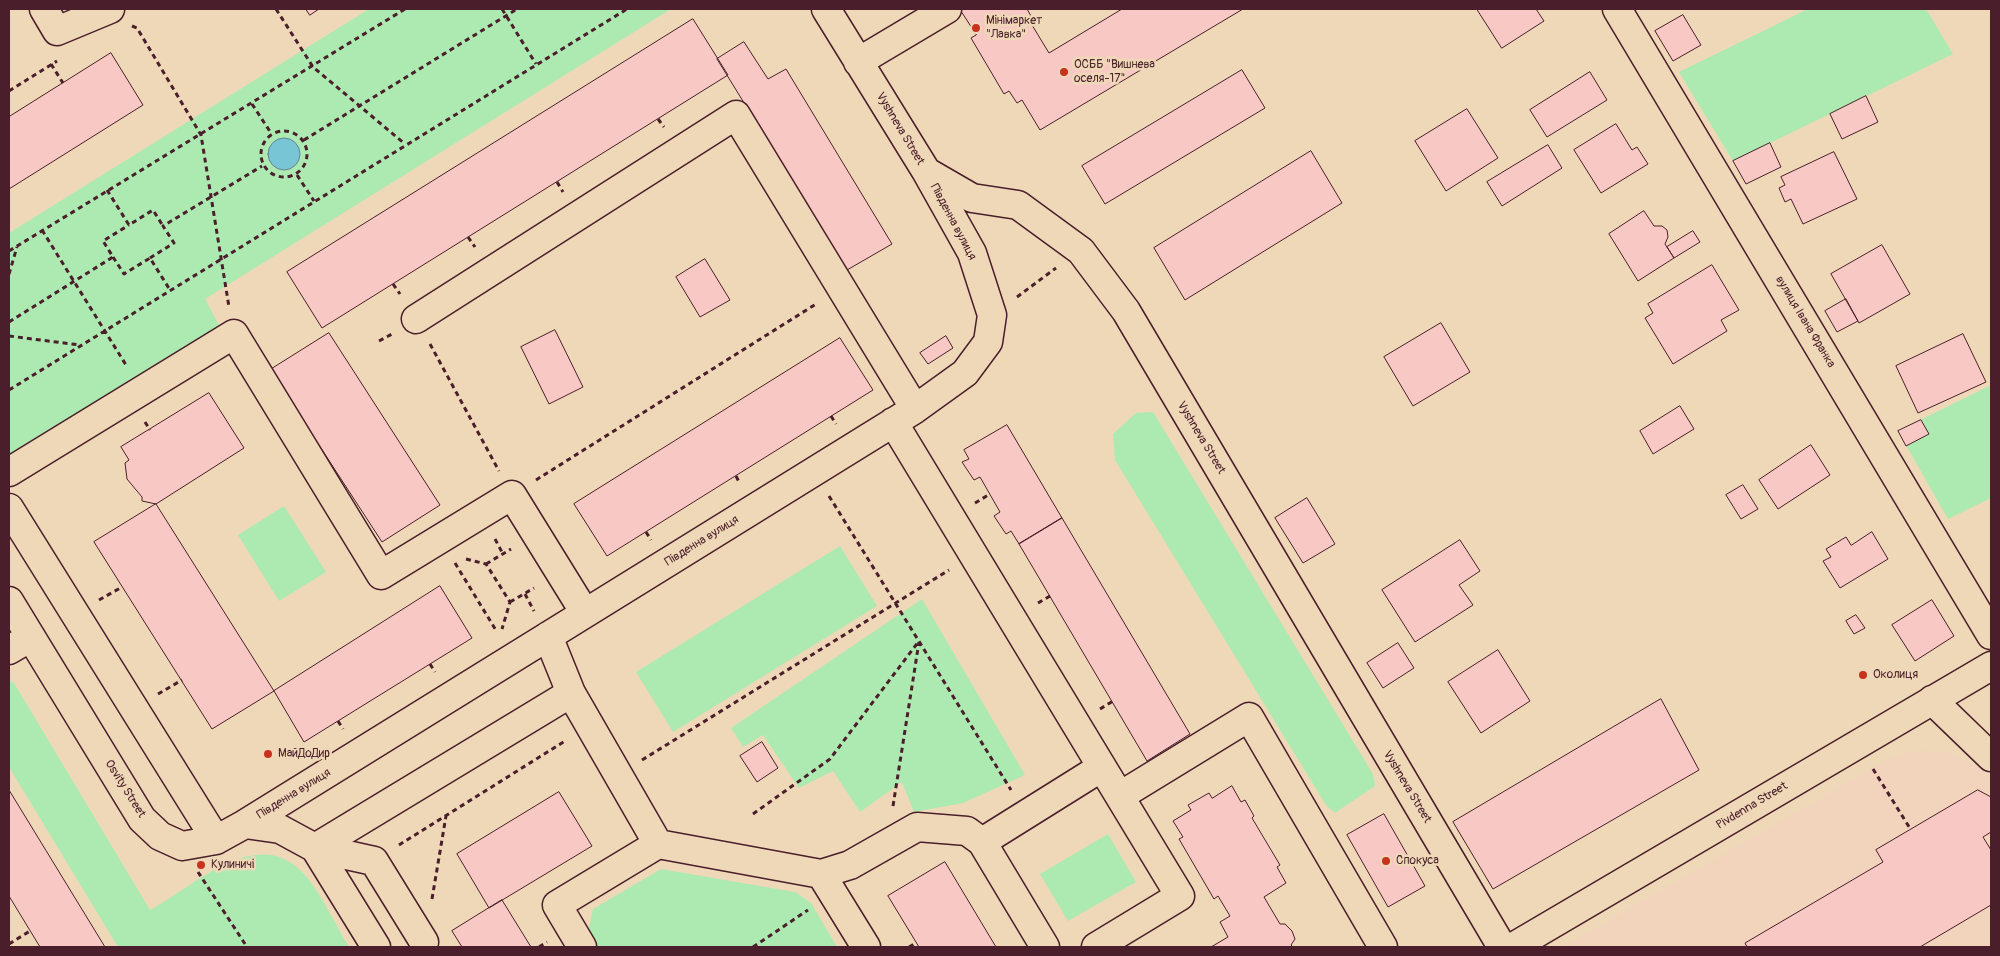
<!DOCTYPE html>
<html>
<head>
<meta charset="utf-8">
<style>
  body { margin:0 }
  #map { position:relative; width:2000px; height:956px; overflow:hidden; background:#efd8b8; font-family:Pangolin,sans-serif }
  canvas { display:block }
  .frame { position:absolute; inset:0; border:10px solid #4a1f2b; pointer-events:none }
</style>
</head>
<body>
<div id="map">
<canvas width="2000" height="956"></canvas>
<div class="frame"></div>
</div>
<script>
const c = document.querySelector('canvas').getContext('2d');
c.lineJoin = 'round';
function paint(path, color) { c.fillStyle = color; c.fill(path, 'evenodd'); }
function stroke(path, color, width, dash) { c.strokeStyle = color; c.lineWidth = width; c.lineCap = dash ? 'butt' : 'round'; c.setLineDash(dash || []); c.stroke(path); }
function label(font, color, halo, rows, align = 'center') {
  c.font = font + ' Pangolin,sans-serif'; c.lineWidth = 5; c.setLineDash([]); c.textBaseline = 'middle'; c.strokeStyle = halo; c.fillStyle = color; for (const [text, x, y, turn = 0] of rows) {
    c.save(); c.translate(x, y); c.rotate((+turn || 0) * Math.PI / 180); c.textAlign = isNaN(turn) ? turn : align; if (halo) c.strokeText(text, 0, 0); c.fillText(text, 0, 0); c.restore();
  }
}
const built = new Path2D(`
  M1920,750L1954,754L1986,772L1991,767V947H1563L1887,760Z`);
const green = new Path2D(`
  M369,9H671L205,299L220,327L9,460V233Z
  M1808,9H1926L1953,54L1733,161L1679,72Z
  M1991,385V498L1948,519L1898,431Z
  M1153,412L1373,774L1375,786L1335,813L1326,805L1115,460L1113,434L1136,413Z
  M284,506L326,572L279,601L238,535Z
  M840,546L877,606L673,732L636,672Z
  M922,599L1025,775L963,803L914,812L902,782L860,812L833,771L799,788L763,735L743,747L731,728Z
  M9,681L14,683L150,910C192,888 254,826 300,870C319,888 335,924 349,947H118L9,767Z
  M1108,834L1136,882L1068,921L1040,874Z
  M661,869L795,892L811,903L837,947H595L588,933L593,909Z`);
const water = new Path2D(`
  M268 154a16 16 0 1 1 32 0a16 16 0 1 1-32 0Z`);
const building = new Path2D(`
  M306,9H319L310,15Z
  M960,9H1027L1035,23L1032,25L1049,53L1122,9H1243L1040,130L1022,100L1017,103L1009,91L1004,94L971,38L976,35Z
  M1477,9H1536L1544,21L1502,48Z
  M1683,15L1701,45L1673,61L1655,31Z
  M693,19L728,75L322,328L287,272Z
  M744,42L768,79L786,69L892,244L847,270L717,59Z
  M111,53L143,105L9,189V117Z
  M1242,70L1265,108L1105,204L1082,166Z
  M1590,72L1607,100L1547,137L1530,110Z
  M1866,96L1878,122L1842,139L1830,114Z
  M1467,109L1498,158L1446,191L1415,141Z
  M1616,124L1632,150L1637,147L1648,164L1601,193L1574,150Z
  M1770,143L1781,167L1746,184L1733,161Z
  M1548,145L1562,168L1502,206L1487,182Z
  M1311,151L1342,203L1185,300L1154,248Z
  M1834,152L1857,199L1803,224L1791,199L1785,202L1779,188L1785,185L1781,177Z
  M1644,211L1654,226H1662L1667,230L1668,237L1665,244L1674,258L1638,281L1609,234Z
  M1693,231L1700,242L1674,258L1667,247Z
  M1882,245L1910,294L1859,323L1831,274Z
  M705,259L730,300L700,317L676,277Z
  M1712,265L1739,310L1721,320L1727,331L1673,364L1645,318L1653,313L1648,304Z
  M1846,299L1858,321L1837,332L1825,311Z
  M1441,323L1470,372L1413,406L1384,357Z
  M555,330L583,387L549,404L521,347Z
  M329,333L440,505L382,542L270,370Z
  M1963,334L1986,382L1918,413L1896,366Z
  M946,336L953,348L928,364L920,353Z
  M840,338L873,390L607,556L574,504Z
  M209,393L244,448L156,504L142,501V497L127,479L125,463L129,460L121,447Z
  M1680,406L1694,429L1653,454L1640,431Z
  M1921,420L1929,434L1906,446L1898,431Z
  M1007,425L1062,518L1019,544L1011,531L1006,534L994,516L1000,512L980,477L974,480L962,462L969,459L964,450Z
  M1811,445L1830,475L1778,509L1759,480Z
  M1743,485L1758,509L1741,519L1726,495Z
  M1307,498L1335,544L1303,563L1275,518Z
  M156,504L274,691L212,729L94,542Z
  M1062,518L1190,734L1147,761L1019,544Z
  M1872,532L1888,559L1840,588L1823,561L1831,557L1826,549L1846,537L1851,545Z
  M1460,540L1480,571L1459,585L1473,605L1415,642L1382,590Z
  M440,586L472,638L304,742L274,691Z
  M1932,600L1954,636L1915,661L1892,625Z
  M1856,615L1865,628L1854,634L1846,621Z
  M1398,643L1414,668L1383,688L1367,663Z
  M1498,650L1530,701L1481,733L1448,682Z
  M1661,699L1699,770L1493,889L1453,822Z
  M762,742L778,768L757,782L740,756Z
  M1232,786L1241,802L1245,800L1254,816L1252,818L1280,865L1277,867L1286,883L1264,897L1280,924H1285L1292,931L1295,939L1291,945L1293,947H1211L1228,937L1220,922L1230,916L1218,896L1214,899L1179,839L1183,837L1173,821L1191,810L1188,805L1209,793L1212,798Z
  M9,790L105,947H40L9,896Z
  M1978,790L1991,797V832L1983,837L1991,850V905L1920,947H1747L1745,943L1883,862L1876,850Z
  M559,792L592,846L489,908L457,854Z
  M1384,814L1425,886L1388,907L1347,835Z
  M945,862L996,947H919L888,896Z
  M502,900L531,947H462L452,931Z`);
const path = new Path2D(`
  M276,9L313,67L405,144
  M502,9L536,64
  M132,26L137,28L201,135L229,307
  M51,64L63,83
  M9,91L57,61
  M252,104L271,133
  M658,119L664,127
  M261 154a23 23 0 1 1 46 0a23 23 0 1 1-46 0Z
  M304,140L517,9
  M297,175L314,201
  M557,182L563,192
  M107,190L129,225L153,210L163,226
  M42,230L126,365
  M468,237L475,247
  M9,251L405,9
  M113,257L124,274L150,258L170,290
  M150,258L174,243L163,226L262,166
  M9,274L17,247
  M393,284L400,294
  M1017,297L1056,268
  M9,322L113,257L103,241L129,225
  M9,336L80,345
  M379,341L392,334
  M430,344L499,471
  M9,390L627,9
  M831,416L836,424
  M145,422L150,430
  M736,476L740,484
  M536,480L816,304
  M829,496L1011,790
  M975,503L990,494
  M646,532L651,540
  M495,539L503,554
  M466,559L486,564L510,602L502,629
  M455,563L497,632
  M486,564L511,549
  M525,594L534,611
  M99,600L122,587
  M510,602L534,588
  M1038,603L1050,596
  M430,664L435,672
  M158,694L182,680
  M1100,709L1113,701
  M338,721L343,729
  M642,760L949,570
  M1873,769L1911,830
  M893,806L919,642
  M753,814L830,759L919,641
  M399,845L565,741
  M198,872L247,947
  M432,899L446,816
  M9,944L30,931
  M539,947L547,942
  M753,947L808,910
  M909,947L916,943`);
const minor = new Path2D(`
  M44,9L57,31L110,9
  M1617,9L1991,635
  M858,62L947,9
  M927,172L972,198L1018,205L1081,251L1126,311L1502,947
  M416,319L736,115L915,409
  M893,422L1180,896L1096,947
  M9,472L234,334L381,575L512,495L585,613
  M9,508L216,840
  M9,601L142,819L160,836L182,846L216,840L245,824L280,829L315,848L376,947
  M548,636L571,693
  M9,650L31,637
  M1932,700L1991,757
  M1120,796L1249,717L1383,947
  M245,824L915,409L965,373L988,342L992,315L972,253L926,171L826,9
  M982,842L1102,767
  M315,848L571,693L658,844L821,874L850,865L917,827L967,831L982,842L1045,947
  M315,848L374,861L424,942
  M821,874L866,947
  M582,947L557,905L658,844
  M1513,947L1991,666`);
const markers = [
  [976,28,5,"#c8321e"],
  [1064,72,5,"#c8321e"],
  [1863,675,5,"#c8321e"],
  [268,754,5,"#c8321e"],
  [1386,861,5,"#c8321e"],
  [201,865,5,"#c8321e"]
];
const poiNames = [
  ["Мінімаркет",986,21],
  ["\"Лавка\"",986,35],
  ["ОСББ \"Вишнева",1074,65],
  ["оселя-17\"",1074,79],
  ["Околиця",1873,675],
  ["МайДоДир",278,754],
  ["Спокуса",1396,861],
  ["Кулиничі",211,865]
];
const streetNames = [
  ["Vyshneva Street",900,129,59],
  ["Південна вулиця",953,222,62],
  ["вулиця Івана Франка",1805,322,59],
  ["Vyshneva Street",1201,438,59],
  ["Південна вулиця",702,541,-32],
  ["Vyshneva Street",1407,787,59],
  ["Osvity Street",125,789,58],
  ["Південна вулиця",294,794,-32],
  ["Pivdenna Street",1752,806,-31]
];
paint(built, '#f2d3bc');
paint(green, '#aceab2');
paint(water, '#78c6d5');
stroke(water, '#668391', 1);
paint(building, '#f8c8c4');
stroke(building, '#4a1f2b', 1);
stroke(minor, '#4a1f2b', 31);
stroke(path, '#4a1f2b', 3, [5, 4]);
stroke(minor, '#efd8b8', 28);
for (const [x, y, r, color] of markers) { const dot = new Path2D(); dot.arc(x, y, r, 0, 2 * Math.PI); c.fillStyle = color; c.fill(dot); stroke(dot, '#efd8b8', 2); }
label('12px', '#4a1f2b', '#efd8b8', poiNames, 'left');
label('12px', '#4a1f2b', '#efd8b8', streetNames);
</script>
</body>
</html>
